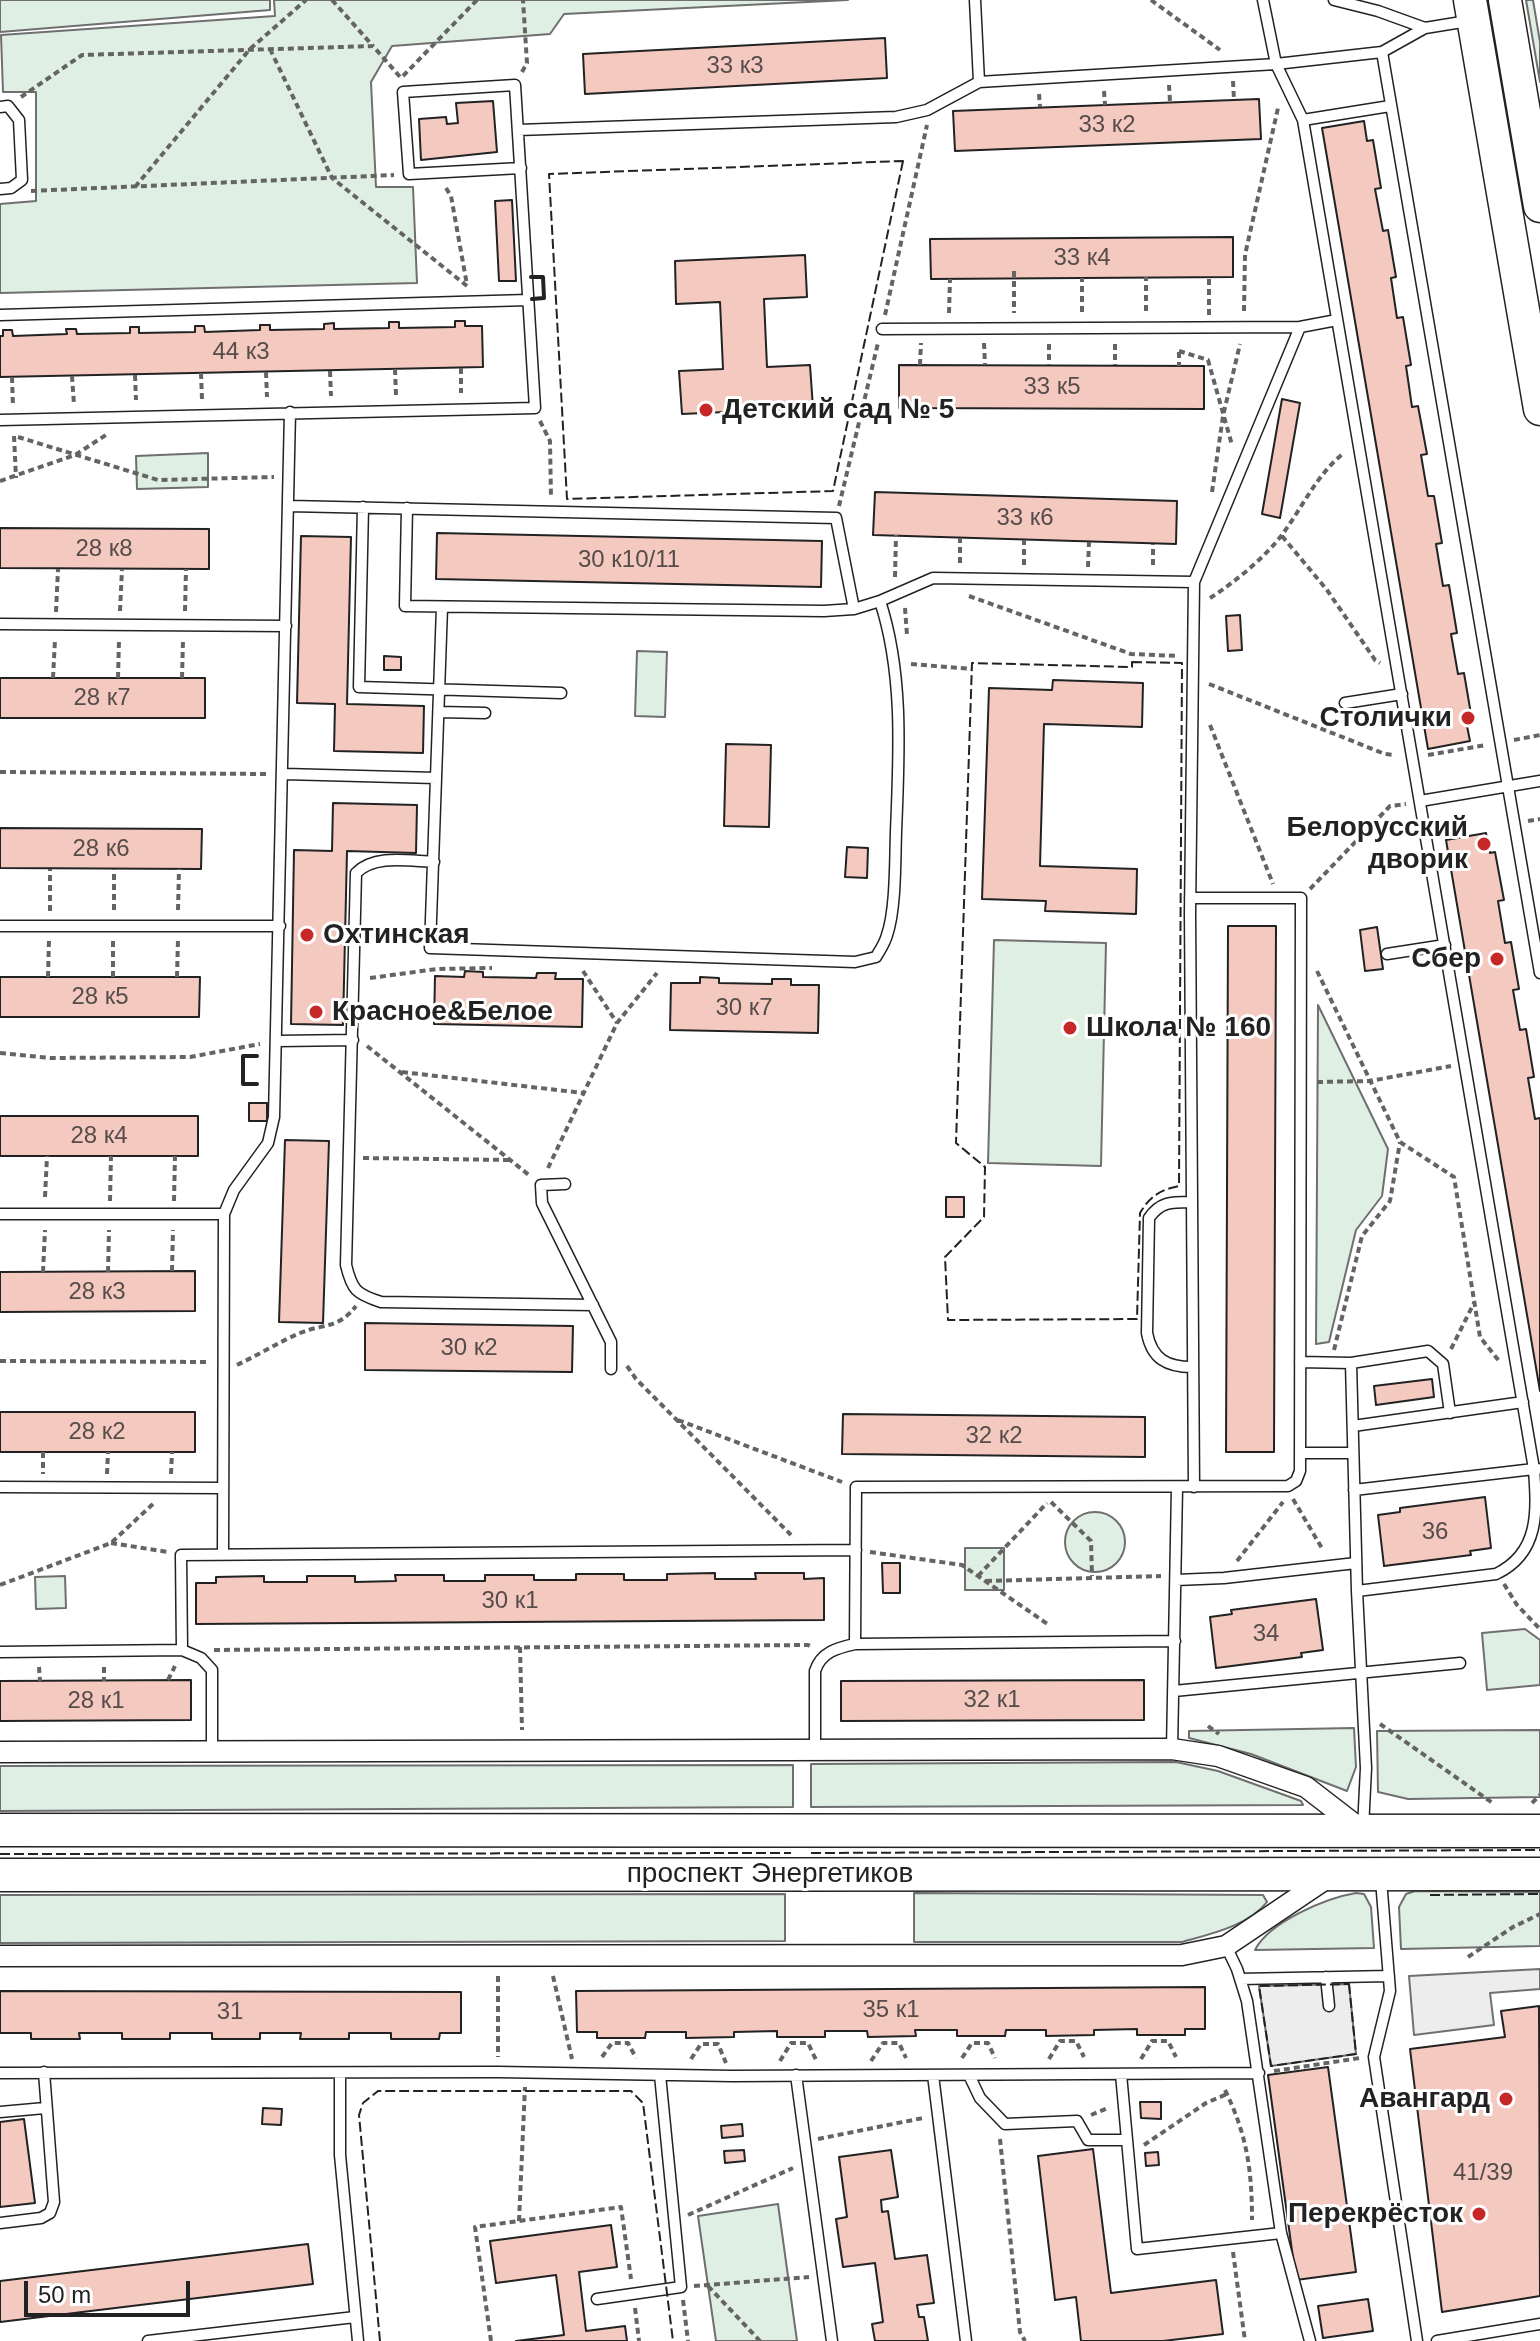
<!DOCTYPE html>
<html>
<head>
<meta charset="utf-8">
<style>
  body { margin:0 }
  #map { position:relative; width:1540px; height:2341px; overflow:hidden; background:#fff; font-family:Arial,sans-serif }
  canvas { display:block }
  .scale { position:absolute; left:24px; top:2281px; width:166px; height:36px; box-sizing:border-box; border:4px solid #222; border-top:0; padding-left:10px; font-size:24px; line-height:28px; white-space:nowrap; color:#222; -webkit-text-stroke:6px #fff; paint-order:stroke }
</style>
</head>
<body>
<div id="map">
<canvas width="1540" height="2341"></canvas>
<div class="scale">50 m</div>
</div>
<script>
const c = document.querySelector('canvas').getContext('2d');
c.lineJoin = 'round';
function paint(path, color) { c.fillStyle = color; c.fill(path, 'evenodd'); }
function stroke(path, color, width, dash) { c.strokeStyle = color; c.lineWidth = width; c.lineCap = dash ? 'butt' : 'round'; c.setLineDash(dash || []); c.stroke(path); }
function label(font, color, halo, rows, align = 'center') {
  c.font = font + ' Arial,sans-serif'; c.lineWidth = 6; c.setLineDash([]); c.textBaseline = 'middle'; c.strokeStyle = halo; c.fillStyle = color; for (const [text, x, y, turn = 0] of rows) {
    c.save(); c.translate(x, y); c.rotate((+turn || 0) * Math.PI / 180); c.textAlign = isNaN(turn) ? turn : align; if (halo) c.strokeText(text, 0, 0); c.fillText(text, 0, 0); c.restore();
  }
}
const green = new Path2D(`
  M0,0H270V10L0,32Z
  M274,0H848L564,14L550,34L392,46L371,82L376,187H413L417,283L0,293V204L36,201V92H3L1,35L275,16Z
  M1526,0H1533L1540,42V82Z
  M208,453V487L137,489L136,456Z
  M637,651L667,652L665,717L635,716Z
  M994,940L1106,943L1101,1166L988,1163Z
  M1318,1005L1388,1149L1382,1196L1356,1230L1329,1342L1316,1344Z
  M1065 1542a30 30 0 1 1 60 0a30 30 0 1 1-60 0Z
  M965,1548H1004V1590H965Z
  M65,1576L66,1608L36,1609L35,1577Z
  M1525,1629L1540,1640V1685L1487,1690L1482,1633Z
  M1354,1728L1356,1767L1347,1791L1251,1754L1189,1738V1731Z
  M1540,1730V1797L1408,1799L1378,1792L1377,1731Z
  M1176,1762L1218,1771L1301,1801L1303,1805L811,1807V1764Z
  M793,1765V1807L0,1811V1766Z
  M1415,1891L1540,1892V1946L1401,1949L1399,1907L1406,1894Z
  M914,1893L1263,1895L1267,1902C1248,1926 1210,1934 1182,1942H914Z
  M1356,1893L1364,1894L1371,1907L1374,1948L1255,1950C1269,1922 1326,1898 1356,1893Z
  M785,1894V1941L0,1943V1895Z
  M778,2204L797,2341H716L698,2216Z`);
const parking = new Path2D(`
  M1540,1969V1989L1490,1993L1494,2025L1414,2035L1409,1976Z
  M1349,1984L1356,2054L1271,2066L1259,1986Z`);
const building = new Path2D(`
  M885,38L887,78L585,94L583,54Z
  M1259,99L1261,139L955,151L953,111Z
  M493,101L497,152L421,160L419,119L446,117L447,124L458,123L456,103Z
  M1364,121L1367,141L1373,140L1381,188L1375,189L1383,231L1388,230L1396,277L1391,278L1397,318L1403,317L1411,365L1406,366L1412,407L1418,406L1427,454L1421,455L1428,496H1434L1442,543L1436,544L1443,586L1449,585L1457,633L1451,634L1458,674L1464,673L1472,720L1466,721L1470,741L1428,749L1322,128Z
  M512,200L516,281H499L495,201Z
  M1233,237V277L931,279L930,239Z
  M805,255L807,297L764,299L767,367L810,365L813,408L682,414L679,371L723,369L720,302L676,304L675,261Z
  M455,321H465V326H482L483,367L0,377V336H3V330H12L13,336L67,334L66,329H76L77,334L130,333V327H139V333L195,332V326H204L205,332L260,330V325H270V330L324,329V324L334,323V329L389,328V322H399V328L455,327Z
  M899,365L1204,366V409L899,408Z
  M1282,399L1300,403L1280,518L1262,514Z
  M875,492L1177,501L1176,544L873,535Z
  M0,528L209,529V569L0,568Z
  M437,533L822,541L821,587L436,579Z
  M301,536L351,537L347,704L424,706L423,753L334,751L335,704L297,703Z
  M1240,615L1242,650L1228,651L1226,616Z
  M384,656L401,657V670H384Z
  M0,678H205V718H0Z
  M1053,680L1143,683L1142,727L1044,724L1040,866L1137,869L1136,914L1045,911L1046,901L982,899L989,688L1052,690Z
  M726,744L771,745L769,827L724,826Z
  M333,803L417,805L416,853L347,851L343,1025L291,1024L294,850L332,851Z
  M0,828L202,829L201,869L0,868Z
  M1486,833L1490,853L1495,852L1504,900L1498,901L1505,943L1511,942L1519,989L1513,990L1520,1030L1526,1029L1534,1077L1528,1078L1535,1119L1540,1118V1391L1446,840Z
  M847,847L868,848L867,878L845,877Z
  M1228,926H1276L1274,1452H1226Z
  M1377,927L1383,969L1365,971L1360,930Z
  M465,971L483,972V977L536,978L537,973H556L555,979H583L582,1027L434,1024L435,976L464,977Z
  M0,977H200L199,1017H0Z
  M700,977L719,978V983L772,984V979H791V985H819L818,1033L670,1030L671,983H700Z
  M249,1103H267V1121H249Z
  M0,1116H198V1156H0Z
  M285,1140L329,1141L323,1323L279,1322Z
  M946,1197H964V1217H946Z
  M195,1271V1311L0,1312V1272Z
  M365,1323L573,1326L572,1372L365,1370Z
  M1432,1379L1434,1397L1376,1405L1374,1386Z
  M0,1412H195V1452H0Z
  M843,1414L1145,1417V1457L842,1454Z
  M1485,1497L1491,1548L1470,1551L1471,1555L1384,1566L1378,1515L1400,1512V1508Z
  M882,1563H900V1593H883Z
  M715,1573V1579H756L755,1573H804V1579L824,1578V1620L196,1624V1583H216V1577L264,1576V1582H307V1576H355V1582L396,1581L395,1575H444V1581H485V1575H534V1580H576V1574H624V1580H667V1574Z
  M1316,1599L1323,1650L1301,1653L1302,1657L1216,1668L1210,1617L1232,1614L1231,1610Z
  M191,1680V1720L0,1721V1681Z
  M1144,1680V1720L841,1721V1681Z
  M1205,1987V2029H1185V2035H1137V2029L1094,2030V2035L1046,2036V2030H1006L1005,2036H957V2030H915L916,2036L868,2037L867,2031H825V2037H777V2031L734,2032V2037L686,2038V2032H646L645,2038H597V2032H577L576,1991Z
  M0,1991L461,1992V2033H440L439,2039H391V2033H349V2039H300L301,2033H260V2039H212V2033H170V2039H122V2033H79L80,2039H31V2033H0Z
  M1539,2006L1540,2296L1442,2312L1410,2049L1505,2037L1501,2011Z
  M1328,2067L1356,2272L1296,2280L1268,2075Z
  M1140,2102H1161V2119L1141,2118Z
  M263,2108L282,2109L281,2125L262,2124Z
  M24,2119L35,2203L0,2207V2122Z
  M742,2124L743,2136L722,2138L721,2126Z
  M1093,2149L1111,2293L1216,2280L1223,2334L1163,2341H1081L1076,2297L1055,2300L1038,2156Z
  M744,2150L745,2161L725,2163L724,2151Z
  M891,2150L898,2197L881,2200L882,2212L888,2211L895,2259L927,2255L934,2303L917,2305L919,2317H924L928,2341H875L872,2324L883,2322L875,2263L843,2267L836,2219L847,2217L839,2157Z
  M1158,2152L1159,2165L1146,2166L1145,2153Z
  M611,2225L617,2267L579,2272L586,2331L625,2326L627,2341H516L564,2335L556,2275L496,2283L490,2241Z
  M308,2244L313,2284L0,2322V2281Z
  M1368,2299L1373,2331L1323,2338L1318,2306Z`);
const path = new Path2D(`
  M332,0L373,46
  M1151,0L1220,50
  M270,49L332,178L467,286
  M522,72L527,63L523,0
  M403,76L477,0
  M1233,81L1234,100
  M1169,85L1170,102
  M1104,91L1105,105
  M1039,94L1040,107
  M21,97L82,55L373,46L401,78
  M135,187L250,49L306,0
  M446,188L451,196L467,285
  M31,191L394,175
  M1014,271V313
  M1146,311V277
  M1244,311L1245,255L1278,108
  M1082,312V278
  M949,313L950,279
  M885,315L927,125
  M1209,315V277
  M984,343L985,365
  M1049,344V365
  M1115,344V365
  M1179,351L1208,360L1232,445
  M1179,352V366
  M920,365L921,343
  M461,368V393
  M395,369L396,395
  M330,371L331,396
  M266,372L267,397
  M201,373L202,399
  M135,375L136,400
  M72,376L74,405
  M12,377L13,407
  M540,421L550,441L551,498
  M14,436L16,478
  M18,437L158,480L274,477
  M0,481L75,455L109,433
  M1212,492L1223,416L1240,344
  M839,506L878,343
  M1282,536L1327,590L1375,660L1380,663
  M960,563V538
  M1024,565V540
  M1153,565V544
  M1088,567L1089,542
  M895,577L896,535
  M969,596L1131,654L1178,656
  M1210,598C1234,583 1268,555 1284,532C1303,506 1318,473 1344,453
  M905,608L907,635
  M120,611L122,569
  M185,611L186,569
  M56,612L58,569
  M911,664L972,669
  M53,678L55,640
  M118,678L119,640
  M182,678L183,640
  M1209,684L1385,754L1395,755
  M1210,725L1273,884
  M1514,740L1540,735
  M1428,755L1486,745
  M0,772L266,774
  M1528,821L1540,819
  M1310,889L1390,806L1406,804
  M114,910V869
  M178,910L179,869
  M50,911V869
  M583,971L617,1023
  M1317,971L1400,1142L1454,1177L1480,1337L1499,1361
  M48,977L49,939
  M113,977V939
  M177,977L178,939
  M370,978L437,969L492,968
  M367,1046L529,1175
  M0,1053L50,1058L190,1057L260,1044
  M402,1072L583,1093
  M1317,1082L1370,1081L1451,1066
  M363,1158L510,1160
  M548,1168L617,1023L657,973
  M45,1197L47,1156
  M110,1201L111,1156
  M174,1201L175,1156
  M172,1271L173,1230
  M43,1272L45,1230
  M108,1272L109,1230
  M1451,1349L1474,1303
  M1334,1350L1362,1236L1390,1201L1400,1142
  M0,1361L210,1362
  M237,1365C258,1355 279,1342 300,1333C325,1323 338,1329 356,1306
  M627,1366L636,1379L791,1535
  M678,1420L842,1482
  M43,1452V1474
  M107,1474L108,1452
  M171,1474L172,1452
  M1293,1499L1323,1550
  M1051,1502L1091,1541L1092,1576
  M111,1543L168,1552
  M870,1552L962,1565L1049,1625
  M1237,1561L1283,1502
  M978,1576L1047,1503
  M986,1581L1161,1576
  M1504,1584L1517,1605L1540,1629
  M0,1585L111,1543L154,1503
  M520,1647L522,1730
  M214,1650L808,1645L812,1647
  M39,1667L40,1681
  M104,1667V1681
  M168,1680L175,1666
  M1380,1724L1494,1804
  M1208,1726L1219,1734
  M1532,1803L1540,1795
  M1468,1957L1513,1927L1540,1914
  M498,1976V2057
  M553,1976L572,2059
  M602,2057L612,2043H628L636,2058
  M962,2058L972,2043H988L995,2058
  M691,2059L701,2044H718L726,2063
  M1049,2059L1060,2041H1076L1084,2057
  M1141,2059L1152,2041H1168L1176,2057
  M780,2061L791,2043H808L817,2062
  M871,2061L883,2043H899L906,2058
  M1274,2071L1360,2058
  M1225,2090C1247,2135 1252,2170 1252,2220
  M1091,2115L1108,2108
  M818,2139L923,2118
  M1000,2139L1020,2332L1025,2341
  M1144,2145L1206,2103L1227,2094
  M688,2215L793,2168
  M519,2221L525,2087
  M1233,2252L1245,2341
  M694,2286L809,2277
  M708,2286L760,2341
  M683,2300L688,2341
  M635,2308L639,2341
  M491,2341L475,2227L621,2207L631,2279`);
const service = new Path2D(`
  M975,0L979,82
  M1263,0L1276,64L1303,120L1534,1469L1354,1490
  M1334,0L1378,11L1425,28
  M1382,52L1540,973
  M0,107L8,106L19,120L22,180L11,188L0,189
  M1303,120L1390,106
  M518,130L896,117L927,110L979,82L1276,64L1382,52L1425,28L1468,21
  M0,315L528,300
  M882,329L1300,327
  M0,420L535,408L515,85L403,92L409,174L521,168
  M289,506L836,518L854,609
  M363,507L359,687L561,693
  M407,508L405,606L824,611L854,609L880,601L933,578L1194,582
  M0,624L286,626
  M1345,703L1402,694
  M439,712L485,713
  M284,774L436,778L442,607
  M436,778L430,948L855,962L876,957C880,950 885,943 887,935C896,909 895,860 896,832C899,755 904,675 880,601
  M1420,801L1540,781
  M434,862C408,861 375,854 356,873L346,1265C352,1290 356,1294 381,1302L593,1305
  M0,926H280
  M1387,954L1445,945
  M278,1041L353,1040
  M565,1184L541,1185L542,1203L611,1342V1369
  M1190,1202C1171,1202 1160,1202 1149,1218L1147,1333C1152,1359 1167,1367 1192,1367
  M0,1214H224L223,1554
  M224,1214L234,1190L268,1143L274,1117L290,412
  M1300,1362L1351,1363L1428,1351L1443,1364L1450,1413
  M1351,1363L1357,1591L1366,1768L1363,1828
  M1353,1426L1523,1402
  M1300,1453H1353
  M0,1487L223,1488
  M1194,1487L1190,913L1194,582L1300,327L1337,320
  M1176,1580L1224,1578L1356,1563
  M1357,1591L1496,1574C1540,1553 1537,1511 1534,1469H1538
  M855,1644L856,1487L1288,1486L1296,1481L1300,1471L1301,898H1190
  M0,1652L182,1650
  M1174,1691L1460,1663
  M815,1749V1671C821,1652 837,1648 855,1644L1175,1641
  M1172,1749L1177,1488
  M212,1752V1670L201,1658L182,1650L181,1555L856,1550
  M1381,1880L1390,1991L1374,2057L1417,2341
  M1226,1946L1237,1969L1247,2001L1281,2233L1310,2341
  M1326,1977L1329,2006
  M1240,1979L1389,1976
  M0,2073L498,2072L732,2076L1259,2073
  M340,2073V2155L358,2341
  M1121,2074L1137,2249L1281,2233
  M796,2075L832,2341
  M933,2075L966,2341
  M969,2075L980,2098L1005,2124L1077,2121L1088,2140H1126
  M0,2112L45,2108
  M0,2223L41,2218L50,2213L54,2202L44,2072
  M597,2299L681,2287L660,2075
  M148,2341L355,2317
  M1437,2341L1540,2324`);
const minor = new Path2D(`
  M0,1752L1172,1749L1218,1756L1306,1787L1363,1831
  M0,1956L1182,1955L1226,1946L1330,1876`);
const primary = new Path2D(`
  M1470,0L1540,409
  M1505,0L1540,206
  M0,1830L1540,1831
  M0,1875L1540,1874`);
const fence = new Path2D(`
  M903,161L833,491L567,499L549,174Z
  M1132,662L1182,663L1179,1186C1160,1190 1150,1196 1140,1213L1137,1319L948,1320L945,1257L984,1217L985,1167L956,1143L972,663L1132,667Z
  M811,1853L1540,1850
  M0,1854L791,1853
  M1430,1895L1540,1894
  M1349,1984L1356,2054L1271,2066L1259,1986Z
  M380,2341L359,2115L363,2103L378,2091H631L643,2103L673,2341`);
const wall = new Path2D(`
  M531,277H543L544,298L532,299
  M257,1084H243V1056H257`);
const markers = [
  [706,410,8,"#c62828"],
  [1468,718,8,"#c62828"],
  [1484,844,8,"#c62828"],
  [307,935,8,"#c62828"],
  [1497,959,8,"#c62828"],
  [316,1012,8,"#c62828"],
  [1070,1028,8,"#c62828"],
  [1506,2099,8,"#c62828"],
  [1479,2214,8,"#c62828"]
];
const numberNames = [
  ["33 к3",735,66],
  ["33 к2",1107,125],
  ["33 к4",1082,258],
  ["44 к3",241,352],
  ["33 к5",1052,387],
  ["33 к6",1025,518],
  ["28 к8",104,549],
  ["30 к10/11",629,560],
  ["28 к7",102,698],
  ["28 к6",101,849],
  ["28 к5",100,997],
  ["30 к7",744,1008],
  ["28 к4",99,1136],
  ["28 к3",97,1292],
  ["30 к2",469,1348],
  ["28 к2",97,1432],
  ["32 к2",994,1436],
  ["36",1435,1532],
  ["30 к1",510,1601],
  ["34",1266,1634],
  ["32 к1",992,1700],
  ["28 к1",96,1701],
  ["35 к1",891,2010],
  ["31",230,2012],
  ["41/39",1483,2173]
];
const poiNames = [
  ["Детский сад № 5",722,410,"left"],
  ["Столички",1452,718],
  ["Белорусский",1468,828],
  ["дворик",1468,860],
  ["Охтинская",323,935,"left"],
  ["Сбер",1481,959],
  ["Красное&Белое",332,1012,"left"],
  ["Школа № 160",1086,1028,"left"],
  ["Авангард",1490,2099],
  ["Перекрёсток",1463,2214]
];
const streetNames = [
  ["проспект Энергетиков",770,1874]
];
paint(green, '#e0efe3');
stroke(green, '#6f6f6f', 2);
paint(parking, '#ededed');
stroke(parking, '#6f6f6f', 2);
paint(building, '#f3c9c0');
stroke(building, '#222', 2);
stroke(service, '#222', 13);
stroke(minor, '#222', 23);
stroke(primary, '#222', 35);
stroke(path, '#646464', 4, [6, 4]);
stroke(service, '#fff', 10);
stroke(minor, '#fff', 20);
stroke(primary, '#fff', 32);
stroke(fence, '#222', 2, [10, 4]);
stroke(wall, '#222', 4);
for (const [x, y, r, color] of markers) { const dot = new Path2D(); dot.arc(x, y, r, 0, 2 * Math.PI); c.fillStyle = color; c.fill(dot); stroke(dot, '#fff', 3); }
label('24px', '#564c4a', null, numberNames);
label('bold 28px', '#222', '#fff', poiNames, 'right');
label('28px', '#222', '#fff', streetNames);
</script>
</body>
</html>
